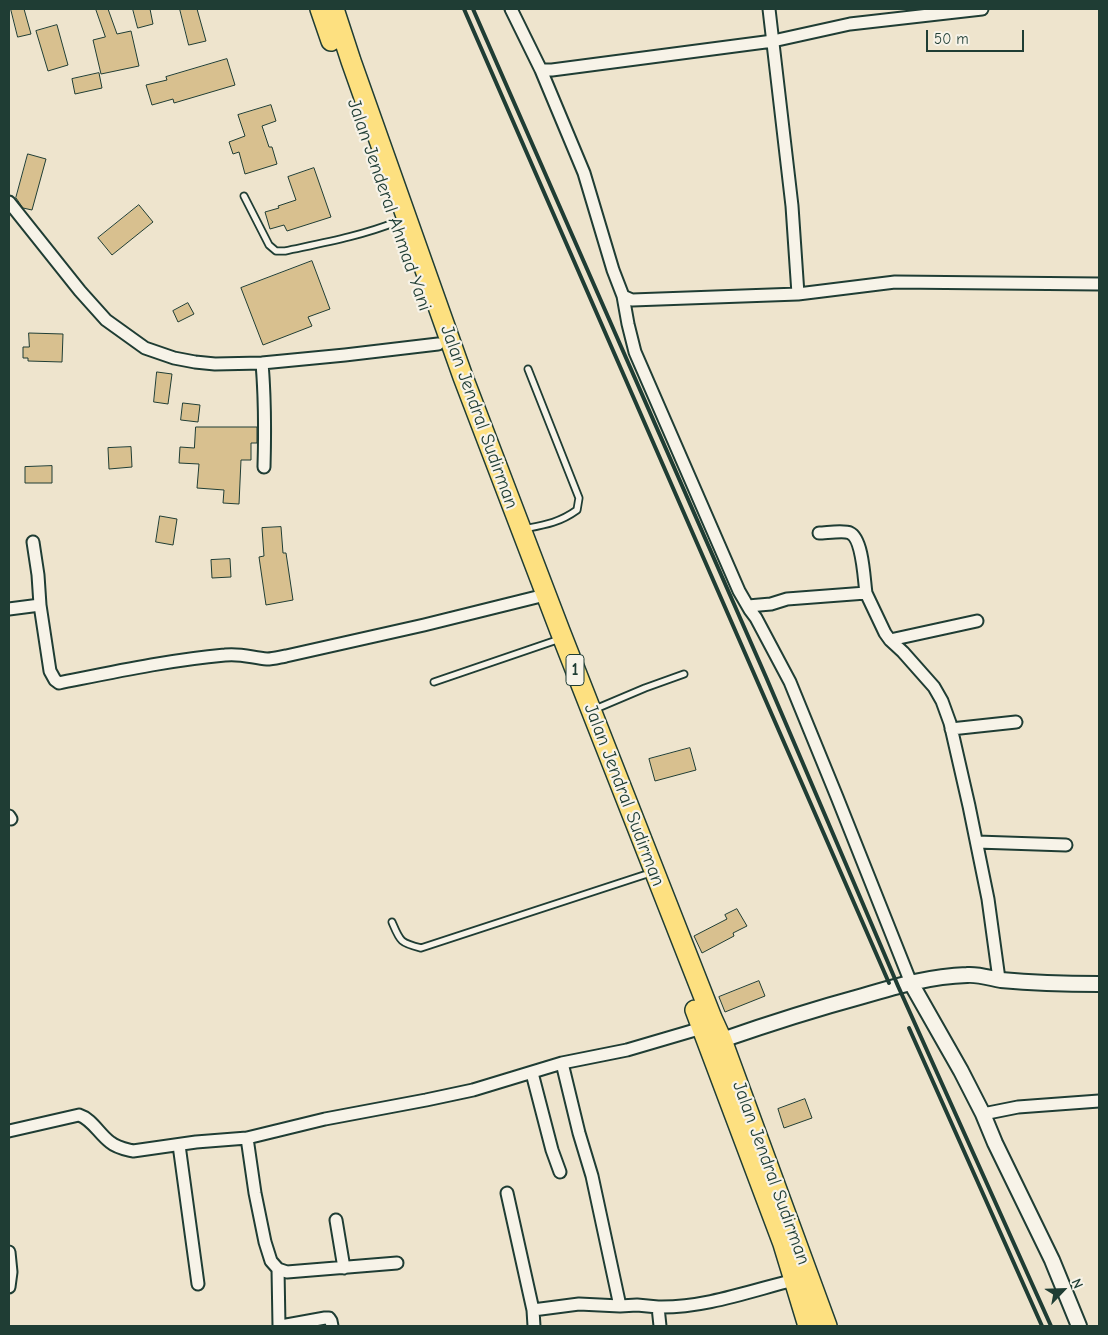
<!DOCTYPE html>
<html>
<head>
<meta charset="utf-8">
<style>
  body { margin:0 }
  #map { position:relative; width:1108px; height:1335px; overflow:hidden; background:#eee4cd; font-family:"Comic Neue",sans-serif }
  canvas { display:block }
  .frame { position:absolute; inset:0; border:10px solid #1f3d34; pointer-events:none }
  .north { position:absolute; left:1038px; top:1265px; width:50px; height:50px; -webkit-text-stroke:4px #f7f3e8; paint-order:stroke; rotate:66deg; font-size:14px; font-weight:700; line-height:20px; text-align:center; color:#1f3d34 }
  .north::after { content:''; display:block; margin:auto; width:18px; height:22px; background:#1f3d34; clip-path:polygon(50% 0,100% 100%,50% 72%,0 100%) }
  .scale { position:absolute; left:926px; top:30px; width:98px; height:22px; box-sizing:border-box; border:2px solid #1f3d34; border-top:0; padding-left:6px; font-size:15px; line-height:18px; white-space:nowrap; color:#1f3d34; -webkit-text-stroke:4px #f7f3e8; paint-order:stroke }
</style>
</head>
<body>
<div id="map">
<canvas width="1108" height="1335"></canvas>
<div class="frame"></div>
<div class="north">N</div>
<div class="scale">50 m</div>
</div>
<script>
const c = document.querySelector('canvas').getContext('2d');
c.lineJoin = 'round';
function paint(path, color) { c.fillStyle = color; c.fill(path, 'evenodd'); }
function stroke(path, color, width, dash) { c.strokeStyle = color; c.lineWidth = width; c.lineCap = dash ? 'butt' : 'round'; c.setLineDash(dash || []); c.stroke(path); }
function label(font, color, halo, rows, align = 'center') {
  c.font = font + ' "Comic Neue",sans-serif'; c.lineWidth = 4.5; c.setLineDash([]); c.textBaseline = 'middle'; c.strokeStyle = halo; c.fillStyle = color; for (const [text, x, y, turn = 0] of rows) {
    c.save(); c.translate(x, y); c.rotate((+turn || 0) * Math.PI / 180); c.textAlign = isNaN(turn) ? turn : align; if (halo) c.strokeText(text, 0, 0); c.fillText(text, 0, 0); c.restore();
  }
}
const building = new Path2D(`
  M11,9H24L31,34L18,37Z
  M96,9H108L117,34L131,31L139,66L101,74L93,40L105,37Z
  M133,9H150L153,24L138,28Z
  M180,9H197L206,41L189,45Z
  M57,25L68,65L48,71L36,31Z
  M227,59L235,85L174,103L173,99L152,105L146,85L167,80L166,77Z
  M99,73L102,88L75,94L72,79Z
  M271,105L276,121L262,126L269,147H272L277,164L245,174L239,152L233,154L229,142L245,136L238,115Z
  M28,154L46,159L32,210L23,208L16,198Z
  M314,168L331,217L287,231L284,225L270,229L265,212L279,208L278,206L296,200L288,177Z
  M139,205L153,222L112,255L98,238Z
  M312,261L330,309L308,317L312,326L263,345L241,288Z
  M188,303L194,314L178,322L173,311Z
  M29,333L63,334L62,362L28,361V358H23V347H29Z
  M157,372L172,374L168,404L154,402Z
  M183,403L200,405L198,422L181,420Z
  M196,427H257V443H251V460H241L239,504L223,503L224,490L197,488L199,464L179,463L180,447L194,448Z
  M131,447L132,467L109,469L108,448Z
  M52,466V483H25V467Z
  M160,516L177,519L173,545L156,542Z
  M281,527L283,553H286L293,600L266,605L259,557L264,556L262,528Z
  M230,559L231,577L212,578L211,560Z
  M690,748L696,770L655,781L649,759Z
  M737,909L747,926L733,933L734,936L702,953L694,936L727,919L725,915Z
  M759,981L765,996L725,1012L719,997Z
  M805,1099L812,1118L784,1128L778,1109Z`);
const service = new Path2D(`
  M244,196L269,245L276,251H285C322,243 361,236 396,222
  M523,529C544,525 559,523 577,510L579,498L528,369
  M434,682L554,641
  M593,710L645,688L684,674
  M392,922C400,941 400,943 421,948L644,875`);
const minor = new Path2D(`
  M511,9L541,70L584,173L613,270L623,296L628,324L635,352L739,591L750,610L756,618L790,682L837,797L911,983
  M769,9L792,206L798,294L895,282L1099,284
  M541,70H552L773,41L850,24L982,9
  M9,202L80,291L106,320L145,348L174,358L195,362L215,364L262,363L345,355L438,344
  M623,296L632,300L798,294
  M262,363C265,398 265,432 264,467
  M819,533C826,533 844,530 850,533C863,539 864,580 866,593
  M33,542L38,575L40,605L50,671L55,680L59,683C114,672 169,660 225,655C241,653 253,658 267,659C273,659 280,657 286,656L424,625L537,597
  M748,606L771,604L787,599L866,593L885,633L890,640L903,652L934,687L942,701L950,723L969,806L988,899L999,979
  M9,609L40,605
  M890,640L977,621
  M951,729L1016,722
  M9,816L11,819
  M977,842L1066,845
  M562,1063L579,1133L592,1176L620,1306L637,1305L658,1307L660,1326
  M532,1073L552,1150L560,1172
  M983,1114L1018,1107L1099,1101
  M9,1131L79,1115C92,1119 99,1134 110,1142C117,1148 125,1149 133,1151L196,1142L247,1138L325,1119L426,1100L473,1090L562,1063L627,1050L702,1028
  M247,1138L255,1193L265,1242L271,1261L278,1269L287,1272L397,1263
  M179,1145L198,1284
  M507,1193L533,1310L534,1326
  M336,1220L344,1268
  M9,1252L11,1272L9,1287
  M278,1269L279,1326
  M658,1307C704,1308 750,1291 794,1280
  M533,1310L579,1304L620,1306
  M281,1326L325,1318H329L331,1321L332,1326`);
const tertiary = new Path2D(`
  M911,983L961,1071L983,1114L995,1143L1052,1260L1079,1326
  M722,1040C768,1024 815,1009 863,996C897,986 931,976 967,975C978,974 990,978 1001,980C1033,983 1066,984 1099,984`);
const trunk = new Path2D(`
  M320,9L331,41
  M334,9L351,61L463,377L560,631L712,1018L722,1040L827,1326
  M695,1010L783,1244L808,1326`);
const rail = new Path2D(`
  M464,9L889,983
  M473,9L766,677L898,986L1051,1326
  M909,1028L1042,1326`);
const shields = [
  [575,670,18]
];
const shieldNames = [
  ["1",575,670]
];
const streetNames = [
  ["Jalan Jenderal Ahmad Yani",389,205,71],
  ["Jalan Jendral Sudirman",479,417,70],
  ["Jalan Jendral Sudirman",624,795,69],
  ["Jalan Jendral Sudirman",771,1173,70]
];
paint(building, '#d8c08f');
stroke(building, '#1f3d34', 1);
stroke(service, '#1f3d34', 9);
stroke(minor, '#1f3d34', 15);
stroke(tertiary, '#1f3d34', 18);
stroke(trunk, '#1f3d34', 22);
stroke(service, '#f7f3e8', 5.5);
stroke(minor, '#f7f3e8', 11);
stroke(tertiary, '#f7f3e8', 14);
stroke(trunk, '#fde080', 19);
stroke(rail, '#1f3d34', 4);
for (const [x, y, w] of shields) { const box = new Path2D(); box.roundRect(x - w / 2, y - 15.5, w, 31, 4); c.fillStyle = '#f7f3e8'; c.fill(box); stroke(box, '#1f3d34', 1); }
label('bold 18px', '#1f3d34', null, shieldNames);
label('19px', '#1f3d34', '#f7f3e8', streetNames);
</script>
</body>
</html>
